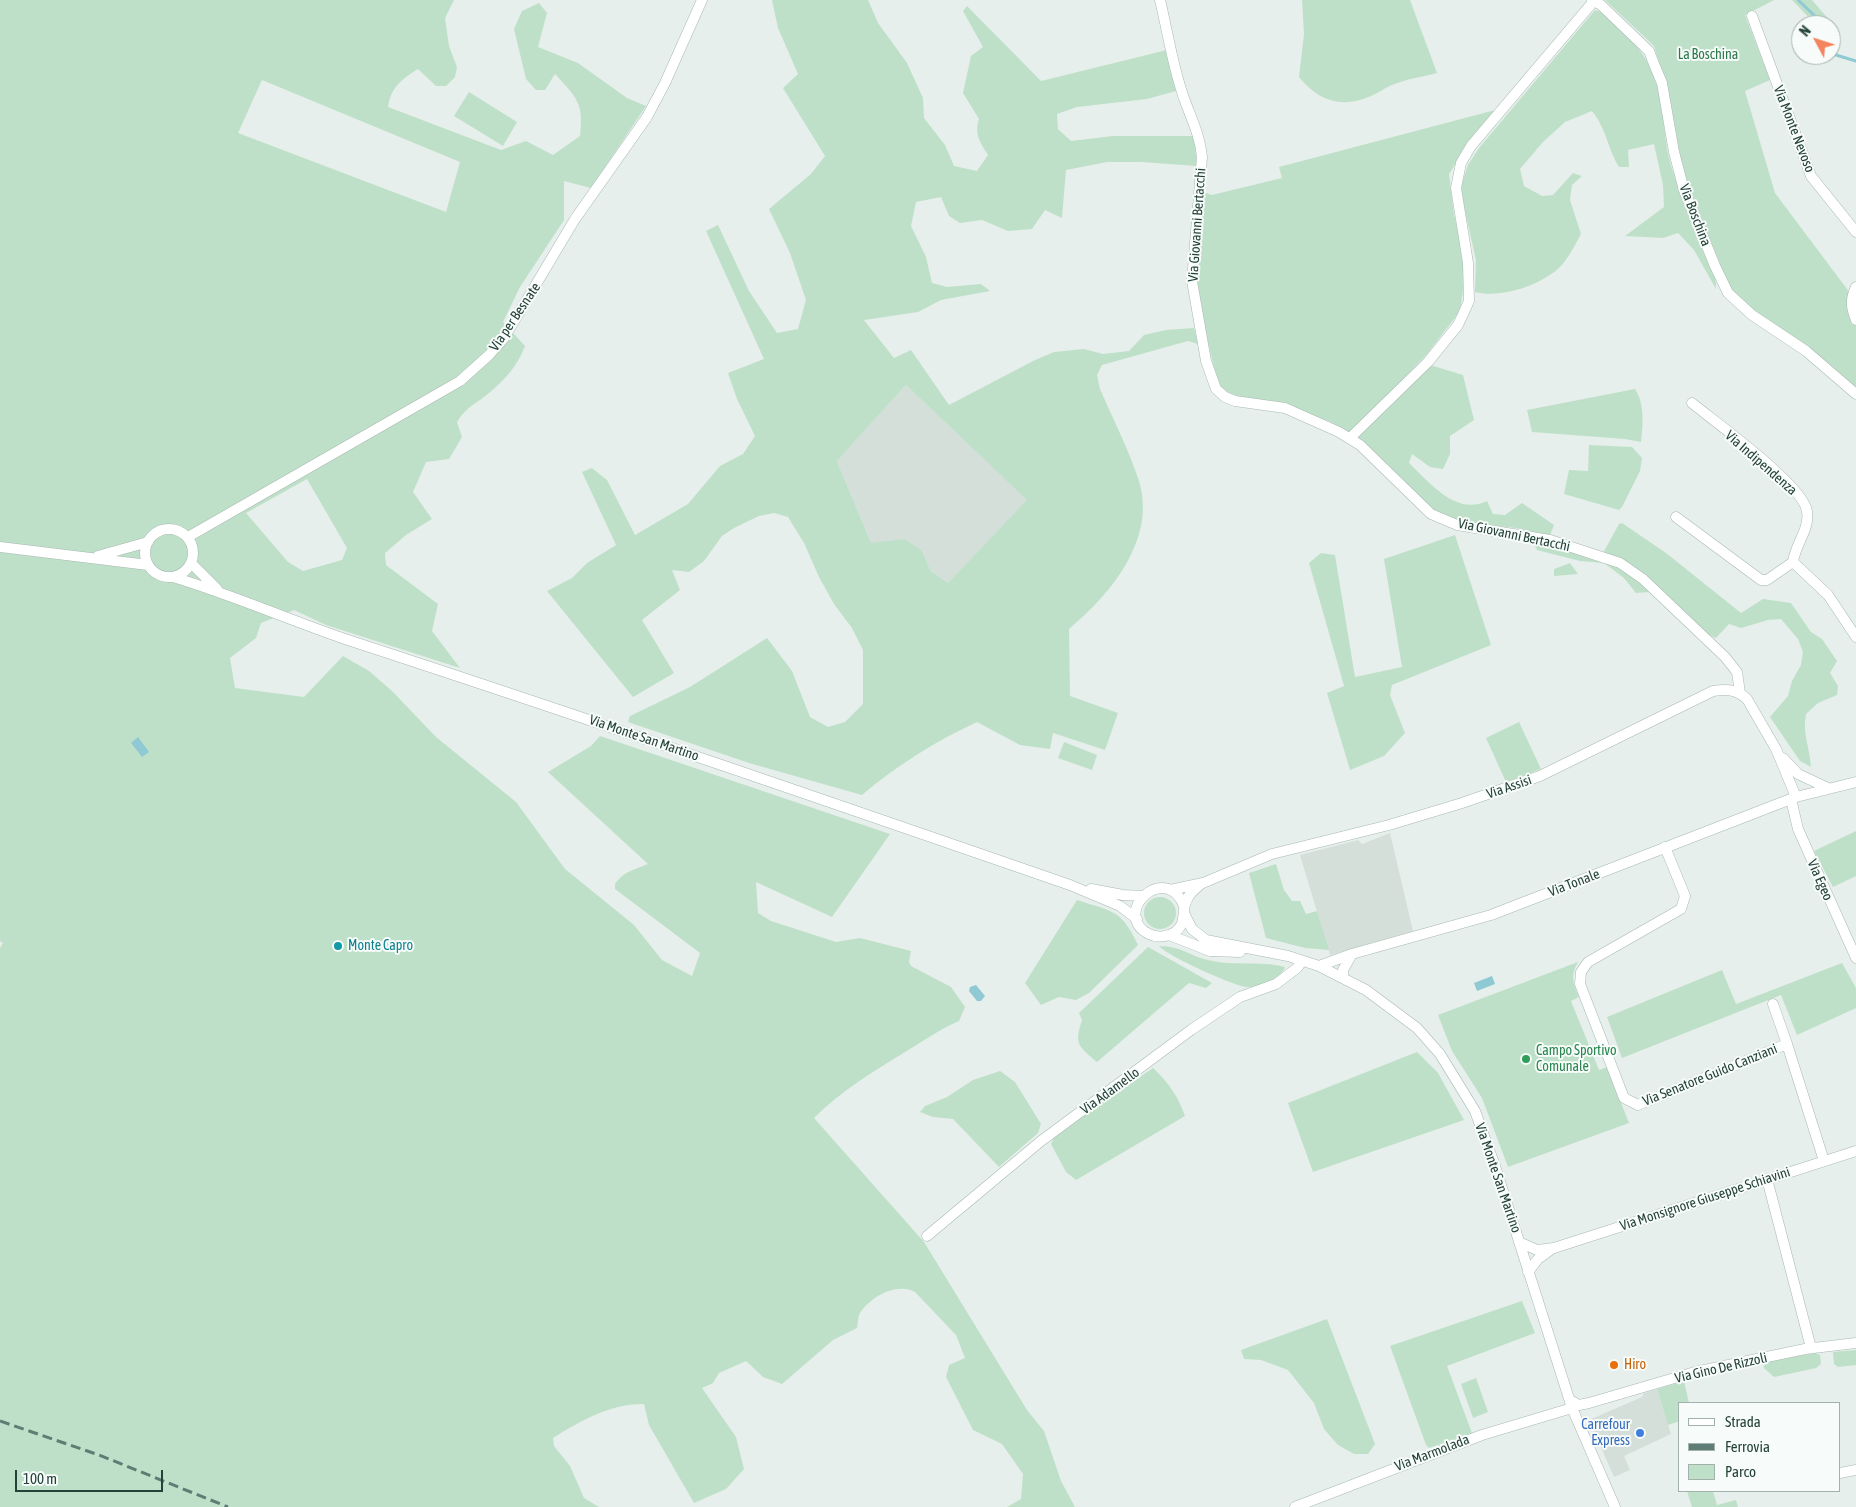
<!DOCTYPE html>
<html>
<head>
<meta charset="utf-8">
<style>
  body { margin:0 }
  #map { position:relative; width:1856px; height:1507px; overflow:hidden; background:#e6efeb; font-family:"Asap Condensed",sans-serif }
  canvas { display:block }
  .legend { position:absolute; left:1678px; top:1402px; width:162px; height:90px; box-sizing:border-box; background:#f7fbf9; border:1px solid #a3b1ad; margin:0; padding:6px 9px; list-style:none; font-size:15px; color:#24423a }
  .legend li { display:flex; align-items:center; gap:10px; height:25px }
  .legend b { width:25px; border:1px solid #a3b1ad }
  .north { position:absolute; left:1791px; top:15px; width:50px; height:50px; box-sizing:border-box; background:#f7fbf9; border:1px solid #a3b1ad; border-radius:50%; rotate:310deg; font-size:14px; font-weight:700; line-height:20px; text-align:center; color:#24423a }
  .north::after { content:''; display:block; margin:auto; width:18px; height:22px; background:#f4845f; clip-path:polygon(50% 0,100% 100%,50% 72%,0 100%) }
  .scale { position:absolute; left:15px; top:1470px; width:148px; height:22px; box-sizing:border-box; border:2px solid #24423a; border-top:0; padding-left:6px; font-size:15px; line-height:18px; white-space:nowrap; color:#24423a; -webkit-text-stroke:4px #f7fbf9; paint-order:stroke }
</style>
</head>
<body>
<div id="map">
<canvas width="1856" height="1507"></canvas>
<ul class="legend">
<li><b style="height:6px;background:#fff"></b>Strada</li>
<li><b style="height:6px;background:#5f7d75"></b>Ferrovia</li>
<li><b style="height:14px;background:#bfe0c8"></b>Parco</li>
</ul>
<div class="north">N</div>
<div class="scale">100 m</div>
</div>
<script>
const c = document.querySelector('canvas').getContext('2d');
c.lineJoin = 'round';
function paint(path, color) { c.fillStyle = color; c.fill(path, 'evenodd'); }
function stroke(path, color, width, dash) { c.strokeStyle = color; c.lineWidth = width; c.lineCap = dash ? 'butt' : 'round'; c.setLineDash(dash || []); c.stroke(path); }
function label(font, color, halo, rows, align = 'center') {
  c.font = font + ' "Asap Condensed",sans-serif'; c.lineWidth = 4; c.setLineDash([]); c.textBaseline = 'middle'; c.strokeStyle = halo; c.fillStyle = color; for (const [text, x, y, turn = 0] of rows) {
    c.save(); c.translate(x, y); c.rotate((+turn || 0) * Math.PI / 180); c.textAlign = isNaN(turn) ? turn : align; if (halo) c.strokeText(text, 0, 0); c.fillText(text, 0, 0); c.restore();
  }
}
const built = new Path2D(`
  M906,385L1028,500L948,583L931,571L922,551L871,543L837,461Z
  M1390,833L1413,931L1330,955L1300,855L1358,840L1362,844Z
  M1657,1389L1671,1434L1624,1456L1630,1470L1614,1477L1589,1420L1642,1397L1644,1393Z`);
const green = new Path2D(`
  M0,0H454L445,18L449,46L457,67L455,77L446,86H436L418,69C402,79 391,87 388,107L501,150L526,141L553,155L580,136C584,103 577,98 555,74L545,90H536L526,79L514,29L522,11L539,3L547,13L538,47L578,63L627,98L646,106L591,188L564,181V220L520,287L503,322L525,346C518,365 505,380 489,393C475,405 468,405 457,422L462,437L449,459L426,462L413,492L432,519L406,535L385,553L386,565L438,604L432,631L460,668L326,625L294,610L261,623L256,638L230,658L235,688L304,697L343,656L369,671L392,691L436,737L516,802L565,869L634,925L662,960L692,976L700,953L615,889V884C624,871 634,870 648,864L548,772L591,746L600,736L890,834L832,917L756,882L758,913L771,921L836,942L860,938L911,951L909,962L911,966L951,987L965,1007L959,1021C938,1030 922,1042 902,1054C871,1073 841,1091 814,1118L924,1242L1027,1410L1044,1431L1061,1481L1075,1507H1007L1021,1499L1023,1474L1002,1444L973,1430L946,1377L949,1365L965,1358L956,1335L915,1292C897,1282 871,1296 860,1313C858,1316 858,1323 857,1328L833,1340L782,1384L763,1377L746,1361L719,1373L713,1383L702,1388L736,1437L744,1469L726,1489L694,1503L649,1425L644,1404C612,1403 580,1421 553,1438L554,1446L570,1466L584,1498L599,1507H0V948L3,943L0,941ZM262,80L460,162L446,212L238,133ZM307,479L347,548L342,560L303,571L288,562L246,513Z
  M772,0H868L878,23L907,63L923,98L924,118L945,145L954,166L977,171L988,155C980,142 974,134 979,119L963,93L971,56L983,47L963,11L967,6L1041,81L1167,50L1176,91L1147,99L1077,107L1057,114L1058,129L1071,141L1113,136H1194L1197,166L1141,162H1107L1066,170L1062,218L1045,210L1032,229L1008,231L982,220L960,223L949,216L941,197L916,202L911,226L926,257L932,283L947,287L981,284L990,291L941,300L918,312L864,320L894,358L911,350L949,405L1035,360L1054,352L1084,349L1103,354L1129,351L1144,335L1166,330L1194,328L1198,344L1188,341L1102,365L1097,375L1100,389C1113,419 1129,450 1139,481C1157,539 1110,595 1069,629L1070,696L1118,713L1105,750L1053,733L1050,749L1020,745L977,722C936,741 896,766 862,795L749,763L628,722L630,716L690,687L767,638L792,671L810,717L828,727L845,722L863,704V650L852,628L834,604L819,577L804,543L788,517L774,513L759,516L734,528L722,536L704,561L689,572L672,570L680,590L642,620L674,673L633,697L547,591L572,578L587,563L616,545L582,472L592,468L607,480L635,535L688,504L720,466L743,454L755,436L737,399L728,373L764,359L706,231L718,225L749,291L777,333L798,329L806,300L790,253L769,209L811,174L825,156L783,88L798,74L778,28ZM906,385L1027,500L948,583L931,571L922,551L905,539L871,543L837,461Z
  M1302,0H1410L1437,73C1422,77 1406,79 1392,85C1385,88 1378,93 1371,96C1342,109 1318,101 1299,77L1304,34Z
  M1605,0H1774L1745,15L1770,80L1745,91L1775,193L1856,301V389L1807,346L1749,307L1731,291L1717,267L1684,177L1669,94L1654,46Z
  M1792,0H1812L1830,21L1826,25H1816Z
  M1595,10C1613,14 1642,50 1650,67C1662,93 1663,121 1667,149C1672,176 1685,202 1694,228C1701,247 1718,269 1716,289L1694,250L1678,233L1663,238L1625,236L1664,207L1663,185L1654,144L1628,150L1629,167H1619C1607,147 1607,130 1592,111L1565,122L1543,142L1520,169L1524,186L1542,196L1553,195L1573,173L1582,176L1572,185L1570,200L1581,234C1576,243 1571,253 1565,261C1548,284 1502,299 1475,292L1476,260L1462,198V183L1468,165L1479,148Z
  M469,92L517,122L503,146L454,116Z
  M1499,109L1473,136L1449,174L1454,215L1464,253L1465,277L1460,311L1427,354L1349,435L1331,422L1289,407L1232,398L1218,385L1203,320L1197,279L1203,192L1212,195L1282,178L1279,167Z
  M1430,365L1463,375L1474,420L1450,436V454L1443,469L1430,467L1412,454L1409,463C1430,483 1456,516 1487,501L1493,514L1505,515L1522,503L1554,525L1550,535C1537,536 1527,530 1515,528C1486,524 1460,525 1434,510L1356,439Z
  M1635,389C1645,404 1643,425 1641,442L1625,439L1532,432L1527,410Z
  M1589,445L1632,447L1642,458L1640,471L1622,507L1619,510L1564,494L1569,470L1588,471Z
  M1622,523L1666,553L1741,613L1763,599L1791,603L1811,632L1822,639L1837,661L1830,673L1838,686L1837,695L1818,703L1806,714C1802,733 1810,748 1811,767L1800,761L1770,717L1788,696L1792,681L1801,665L1803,652L1798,639L1781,619L1768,620L1741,628L1729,624L1716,638L1704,633L1603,553L1619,524Z
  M1455,535L1491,645L1392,685L1390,695L1405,733L1384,756L1350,770L1327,693L1344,686L1309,563L1321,553L1335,555L1355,677L1402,667L1384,559Z
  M1532,541L1579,554L1604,563H1610L1629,573L1649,592L1636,593L1624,578L1604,563L1580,561L1537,550Z
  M1570,563L1578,574L1554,576V569Z
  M1519,722L1541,769L1506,782L1486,738Z
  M1064,742L1097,755L1092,770L1058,758Z
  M1856,831V876L1833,887L1814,851Z
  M1276,864L1284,890L1292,901H1300L1306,914L1317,911L1329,950L1305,948L1266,938L1249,873Z
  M1144 913a16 16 0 1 1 32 0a16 16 0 1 1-32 0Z
  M1077,900C1113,912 1121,909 1138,945L1089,993L1076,1000L1059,997L1041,1005L1025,983Z
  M1159,946C1183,947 1184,953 1204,959C1230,967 1259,960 1285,967C1282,978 1258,988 1246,987C1232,985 1167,956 1159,946Z
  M1148,947L1212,983L1206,988L1189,983L1097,1062C1078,1046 1074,1044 1082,1020L1079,1013Z
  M1578,962C1570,975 1573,984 1579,997L1571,1001L1599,1070L1607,1067L1629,1123L1508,1167L1482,1098L1452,1051L1438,1015Z
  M1842,963L1856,988V1008L1797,1035L1781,995L1622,1058L1607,1017L1722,970L1736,1004Z
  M1417,1052L1438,1073L1464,1120L1313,1172L1288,1103Z
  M1153,1068C1169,1083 1178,1096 1185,1116L1076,1180L1066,1172L1051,1144L1055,1135Z
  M1000,1071L1015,1082L1041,1124L1038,1133L999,1167L953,1119L933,1117L920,1112L925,1106L947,1097L973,1080Z
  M1522,1301L1535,1333L1447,1366L1472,1433L1429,1448L1426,1445L1390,1346Z
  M1327,1319L1375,1444L1368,1454H1354L1338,1445L1324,1429L1314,1403L1288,1370L1261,1360L1244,1359L1241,1350Z
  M1856,1350V1365L1838,1367L1834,1364L1833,1352Z
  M1816,1353L1820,1355L1821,1364L1816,1368L1774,1377L1764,1368L1763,1361Z
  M1476,1378L1488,1412L1473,1418L1461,1384Z
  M1684,1381L1689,1403H1680V1421L1668,1425L1657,1389Z
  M1687,1491H1713L1717,1505L1736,1500L1738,1507H1692Z`);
const water = new Path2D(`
  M138,737L149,752L142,757L131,743Z
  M1492,976L1495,984L1477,991L1474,983Z
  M976,985L985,996L981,1001H977L969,991L970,987Z`);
const stream = new Path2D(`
  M1798,0L1818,19L1820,25
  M1831,48L1836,55L1856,61`);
const minor = new Path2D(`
  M1160,0C1168,33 1173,69 1185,101C1192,120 1200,136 1202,157L1192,281L1206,361L1216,389L1225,397L1235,401L1285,408L1339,432L1360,445L1431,514L1457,525L1550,540L1620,563L1643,579L1725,657L1737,672L1740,693
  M1592,0L1601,5L1649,51L1654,64L1662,83L1674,152L1684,190L1715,266L1728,293L1752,315L1806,351L1856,394
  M1752,16L1811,176L1856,232
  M1856,287C1850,299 1851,308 1856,320
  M1692,403C1715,422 1803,485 1807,511C1810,530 1795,544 1793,562L1828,595L1856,637
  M1350,438L1428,362L1458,325L1464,312L1469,301L1468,263L1456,188L1461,163L1471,146L1593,2
  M1676,517L1761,580H1767L1793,562
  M145 553a24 24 0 1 1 48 0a24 24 0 1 1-48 0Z
  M188,537L460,381L489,355L504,338L575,219L647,117L665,83L702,0
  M0,547L148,565
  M98,556L148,542
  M191,563L217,589
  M173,577C233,595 289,620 348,640C590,719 830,802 1070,885L1120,906L1137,919
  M1783,758L1798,774L1828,788
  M1791,799L1798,829L1856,958
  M1665,847L1685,896L1681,909L1588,962L1581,972L1580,984L1624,1098L1638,1105L1787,1044L1824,1161
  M1091,889L1123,895L1143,896
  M1170,890L1203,883L1272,854L1389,825L1462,803L1540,776L1713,691C1727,689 1736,689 1747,699L1776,749L1796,797
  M1184,906C1165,860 1110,914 1149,934C1157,938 1168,937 1175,932C1186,924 1182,915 1185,905C1187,895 1194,890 1201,884
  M1185,915L1192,929L1206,940L1288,956L1319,966L1366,990L1417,1028L1440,1054L1475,1111L1495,1166L1572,1408L1615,1507
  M1169,935L1210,951L1240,952
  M1319,966L1352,954L1491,915L1796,797L1856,782
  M1343,977V970L1352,954
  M1773,1004L1787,1044
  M1767,1179L1811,1348
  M927,1236L1041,1141L1191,1030L1240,997L1276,984L1297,968L1302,961
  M1519,1242L1537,1250L1554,1248L1856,1151
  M1528,1272L1538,1259L1553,1248
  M1570,1400L1579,1405L1589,1403L1695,1372L1805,1349L1856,1343
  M1840,1473L1856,1470
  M1295,1507L1482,1435L1572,1408`);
const rail = new Path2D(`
  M0,1421L99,1455L228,1507`);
const markers = [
  [338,946,5,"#0f9aa8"],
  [1526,1059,5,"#2e9e5b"],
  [1614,1365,5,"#e8710a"],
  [1640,1433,5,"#3f7fe0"]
];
const parkNames = [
  ["La Boschina",1708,55]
];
const streetNames = [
  ["Via Monte Nevoso",1794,129,69],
  ["Via Boschina",1695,215,69],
  ["Via Giovanni Bertacchi",1197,225,-86],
  ["Via per Besnate",515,317,-56],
  ["Via Indipendenza",1761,463,41],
  ["Via Giovanni Bertacchi",1514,535,12],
  ["Via Monte San Martino",644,738,19],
  ["Via Assisi",1509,787,-19],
  ["Via Egeo",1820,880,66],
  ["Via Tonale",1574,883,-21],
  ["Via Senatore Guido Canziani",1710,1075,-22],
  ["Via Adamello",1110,1091,-36],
  ["Via Monte San Martino",1498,1178,71],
  ["Via Monsignore Giuseppe Schiavini",1705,1199,-18],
  ["Via Gino De Rizzoli",1721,1368,-13],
  ["Via Marmolada",1432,1453,-21]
];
const cultureNames = [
  ["Monte Capro",348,946]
];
const leisureNames = [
  ["Campo Sportivo",1536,1051],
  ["Comunale",1536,1067]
];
const foodNames = [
  ["Hiro",1624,1365]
];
const shopNames = [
  ["Carrefour",1630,1425],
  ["Express",1630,1441]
];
paint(built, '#d4dfda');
paint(green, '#bfe0c8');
paint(water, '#8ec9d4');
stroke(stream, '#8ec9d4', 3);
stroke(minor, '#a8b8b2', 11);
stroke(minor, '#fff', 10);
stroke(rail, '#5f7d75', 3, [10, 5]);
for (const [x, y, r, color] of markers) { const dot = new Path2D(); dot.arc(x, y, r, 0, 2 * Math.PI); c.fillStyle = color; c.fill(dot); stroke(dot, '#f7fbf9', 2); }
label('14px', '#2d7a4b', '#f7fbf9', parkNames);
label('14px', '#24423a', '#f7fbf9', streetNames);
label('14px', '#0d838f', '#f7fbf9', cultureNames, 'left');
label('14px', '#27864d', '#f7fbf9', leisureNames, 'left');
label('14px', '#c56008', '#f7fbf9', foodNames, 'left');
label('14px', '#366cbe', '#f7fbf9', shopNames, 'right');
</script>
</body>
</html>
